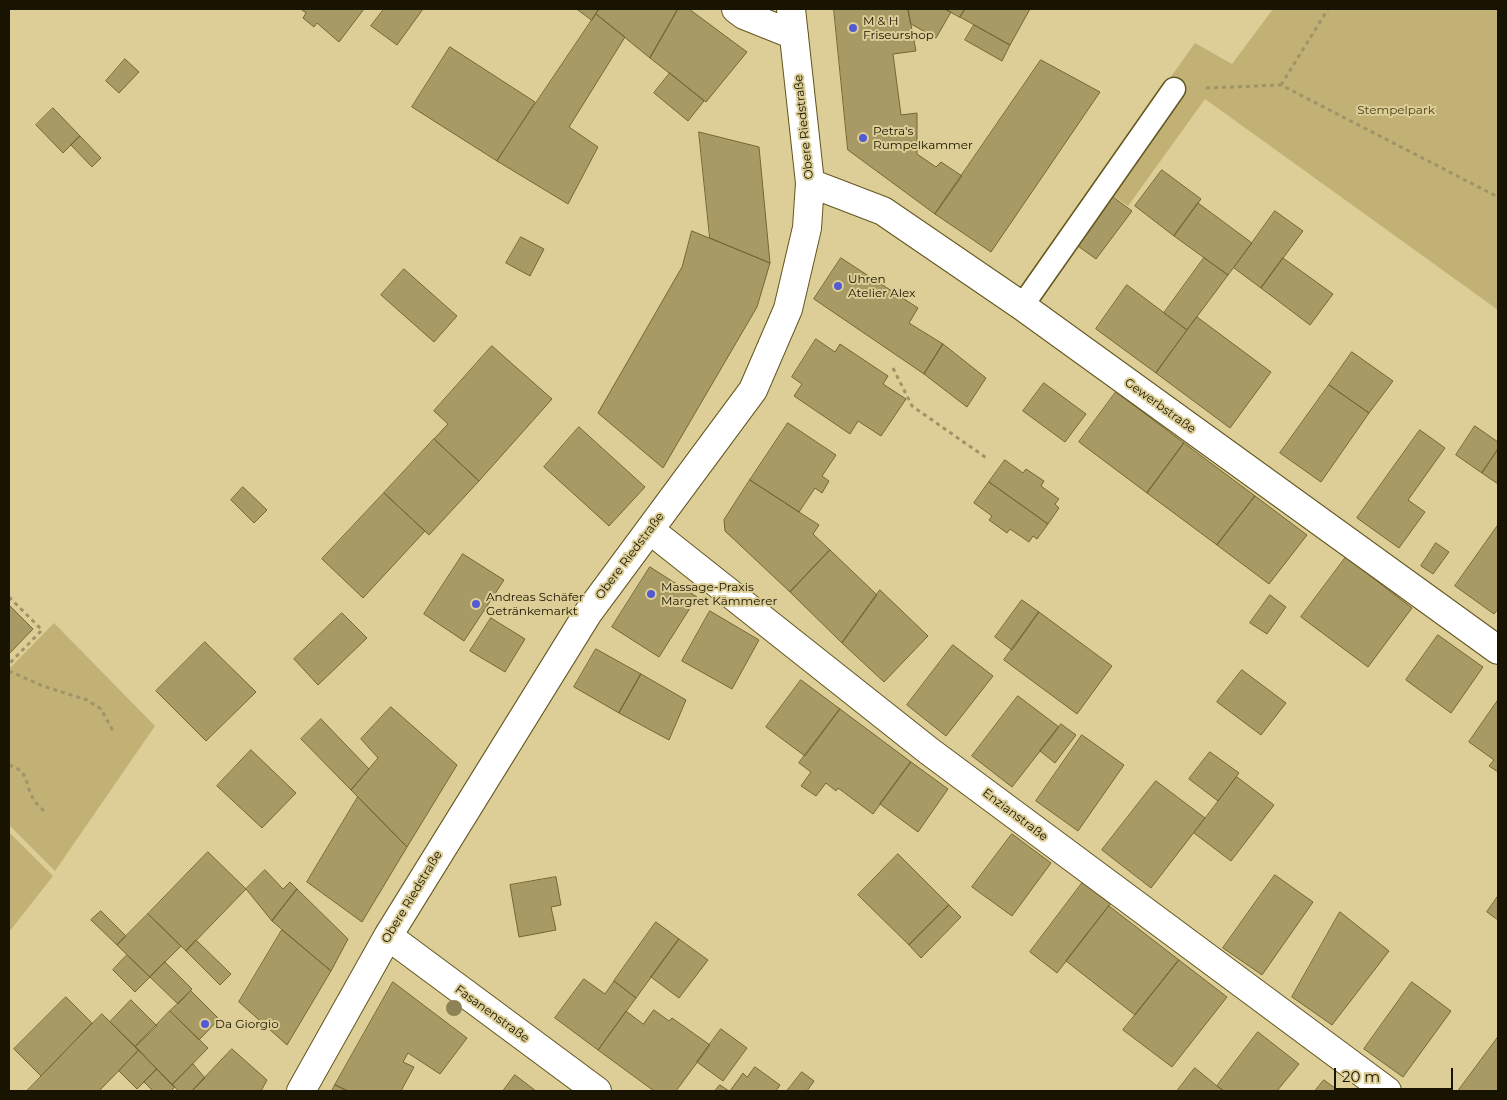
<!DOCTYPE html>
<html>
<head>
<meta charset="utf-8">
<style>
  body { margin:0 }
  #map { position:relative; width:1507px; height:1100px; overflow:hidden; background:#dcce96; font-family:Montserrat,sans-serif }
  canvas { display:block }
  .frame { position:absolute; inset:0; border:10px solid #191401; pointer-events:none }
  .scale { position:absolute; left:1334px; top:1068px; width:119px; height:22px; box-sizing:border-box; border:2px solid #191401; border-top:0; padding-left:6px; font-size:15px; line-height:18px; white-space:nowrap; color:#191401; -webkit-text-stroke:4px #dcce96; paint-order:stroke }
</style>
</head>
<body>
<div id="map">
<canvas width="1507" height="1100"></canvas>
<div class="frame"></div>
<div class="scale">20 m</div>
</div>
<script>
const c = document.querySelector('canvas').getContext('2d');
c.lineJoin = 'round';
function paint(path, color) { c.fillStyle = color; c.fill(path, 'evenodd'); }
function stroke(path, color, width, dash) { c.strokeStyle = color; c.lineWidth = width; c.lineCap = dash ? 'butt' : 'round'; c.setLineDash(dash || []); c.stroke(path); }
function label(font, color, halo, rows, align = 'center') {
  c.font = font + ' Montserrat,sans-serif'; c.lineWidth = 4; c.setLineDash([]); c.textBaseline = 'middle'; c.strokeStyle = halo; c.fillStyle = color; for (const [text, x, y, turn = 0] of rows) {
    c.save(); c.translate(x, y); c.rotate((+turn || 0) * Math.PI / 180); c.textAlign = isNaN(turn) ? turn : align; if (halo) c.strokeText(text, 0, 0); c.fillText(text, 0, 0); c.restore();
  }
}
const green = new Path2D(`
  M1273,9H1498V310L1205,99L1128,206L1095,183L1195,43L1232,64Z
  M54,623L155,726L55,871L9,825V669Z
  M9,832L53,876L9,932Z`);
const building = new Path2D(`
  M301,9H364L339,42L317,23L314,27L303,18L306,13Z
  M384,9H423L397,45L371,26Z
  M577,9H599L592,20Z
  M599,9H678L650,58L596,14Z
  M678,9H689L747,52L706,102L650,58Z
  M834,9H908L916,51L893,54L901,115L917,113V154L936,167L941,162L962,176L935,214L848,150Z
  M908,9H945L951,12L936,38L911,24Z
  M945,9H965L960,17Z
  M965,9H1030L1010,45L960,17Z
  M596,14L625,37L569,127L598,147L568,204L497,161Z
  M974,25L1010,45L1002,61L965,40Z
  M450,47L535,102L497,161L412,107Z
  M125,59L139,72L119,93L106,81Z
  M1041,60L1100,92L991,252L935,214Z
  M670,73L704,101L688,121L654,93Z
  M53,108L80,136L63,153L36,125Z
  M699,132L759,147L770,263L710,238Z
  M80,136L101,158L92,167L71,145Z
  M1162,170L1201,199L1174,236L1135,206Z
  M1113,197L1132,211L1096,259L1078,246Z
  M1198,203L1252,243L1228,275L1174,236Z
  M1275,211L1303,231L1261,288L1234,268Z
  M692,231L770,263L757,307L663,468L598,413L682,267Z
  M521,237L544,249L530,276L506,263Z
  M841,258L918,308L909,323L943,344L924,374L814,299Z
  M1204,258L1228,275L1187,330L1164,313Z
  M1283,258L1333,294L1310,325L1261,288Z
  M404,269L457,316L434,342L381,295Z
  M1127,285L1187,330L1156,373L1096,329Z
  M1197,317L1271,372L1230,428L1156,373Z
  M816,339L835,352L840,344L888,376L883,384L906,399L881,436L858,421L850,434L794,396L802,384L792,377Z
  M943,344L986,378L967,407L924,374Z
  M492,346L552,399L479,481L434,439L448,424L434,411Z
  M1352,352L1393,381L1369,413L1329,385Z
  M1044,383L1086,414L1065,442L1023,411Z
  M1329,385L1369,413L1321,482L1280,453Z
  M1116,392L1184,443L1147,493L1079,442Z
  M788,423L836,455L822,476L829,481L822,493L815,488L799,512L750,480Z
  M1475,426L1498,442V449L1482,473L1456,455Z
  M579,427L645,487L609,526L544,467Z
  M1420,430L1445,448L1408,500L1425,512L1399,548L1357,518Z
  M434,439L479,481L429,535L384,493Z
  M1184,443L1255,496L1217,545L1147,493Z
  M1498,449V484L1482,473Z
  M1005,460L1023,473L1026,469L1044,481L1041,486L1059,499L1055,504L1059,508L1048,524L989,482Z
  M750,480L819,525L813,534L830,550L790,592L725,531L724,520Z
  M989,482L1048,524L1037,539L1033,536L1029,542L1010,529L1007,533L989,520L992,516L974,503Z
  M243,487L267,510L254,523L231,500Z
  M384,493L425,531L363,598L322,559Z
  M1255,496L1307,535L1269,584L1217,545Z
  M1498,525V609L1494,614L1455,586Z
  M1436,543L1449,552L1433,574L1421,566Z
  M830,550L877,595L842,643L790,592Z
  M463,554L504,580L464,641L424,614Z
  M1346,557L1412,608L1368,667L1301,617Z
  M650,567L697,597L659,657L612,627Z
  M880,590L928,636L884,682L842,643Z
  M1270,595L1286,607L1267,634L1250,623Z
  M1022,600L1039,612L1012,650L995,637Z
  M9,605L33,629L9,654Z
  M710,611L759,640L732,689L682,661Z
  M1039,612L1112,666L1077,714L1004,660Z
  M342,613L367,638L318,685L294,659Z
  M491,618L525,639L505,672L470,651Z
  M1438,635L1483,667L1451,713L1406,680Z
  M205,642L256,692L206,741L156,691Z
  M953,645L993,676L946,736L907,705Z
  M596,649L641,674L619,713L574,687Z
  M1242,670L1286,703L1261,735L1217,702Z
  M641,674L686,700L669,740L619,713Z
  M801,680L840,709L805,756L766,727Z
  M1018,696L1059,727L1012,787L972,756Z
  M1498,700V772L1489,766L1494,760L1469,742Z
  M391,707L457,765L407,847L351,790L378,758L361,739Z
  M840,709L911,762L873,814L838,788L836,791L826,783L816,796L801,786L811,772L799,763Z
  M321,719L369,769L351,790L301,739Z
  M1061,724L1076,735L1055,763L1040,751Z
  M1082,735L1124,765L1078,831L1036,801Z
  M251,750L296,793L262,828L217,786Z
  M1210,752L1239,773L1218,801L1189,779Z
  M911,762L948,789L918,832L880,804Z
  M1237,777L1274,805L1231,861L1194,833Z
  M1156,781L1205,818L1151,888L1102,850Z
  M358,797L407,847L362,922L307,882Z
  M1012,834L1051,863L1012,916L972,887Z
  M208,852L246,889L186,951L148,914Z
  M898,854L949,905L909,945L858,895Z
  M265,870L283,889L290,882L297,889L272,921L246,889Z
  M1275,875L1313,902L1262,975L1223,948Z
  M556,877L561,905L551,907L556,930L519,937L510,885Z
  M1083,882L1111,903L1057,973L1030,952Z
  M297,889L348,939L331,971L272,921Z
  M1498,896V920L1487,912Z
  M949,905L961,917L921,958L909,945Z
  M1109,906L1179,960L1135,1015L1066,961Z
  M101,911L126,936L117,945L91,920Z
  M1340,912L1389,951L1332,1025L1292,997Z
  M148,914L181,946L150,977L117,945Z
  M656,922L679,939L636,998L614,981Z
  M282,930L331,971L287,1045L239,1002Z
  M679,939L708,960L679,998L651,977Z
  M196,940L231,974L220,985L186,951Z
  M127,955L150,977L135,992L113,970Z
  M1179,960L1227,997L1172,1067L1123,1030Z
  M165,962L192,989L178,1004L150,977Z
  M584,979L605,994L614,981L636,998L598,1050L555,1018Z
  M393,982L467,1038L440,1074L408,1053L403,1062L414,1067L401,1091H348L335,1085Z
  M1412,982L1451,1011L1403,1077L1364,1049Z
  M191,991L219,1019L199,1040L170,1011Z
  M66,997L92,1023L41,1076L14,1049Z
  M131,1000L157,1026L135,1047L110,1022Z
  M654,1010L669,1021L672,1018L710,1045L676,1091H654L598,1050L626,1011L643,1024Z
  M170,1011L208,1048L172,1085L135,1047Z
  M102,1014L139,1050L99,1091H30L28,1090Z
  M721,1029L747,1048L723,1081L697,1062Z
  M1258,1032L1299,1064L1277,1091H1224L1217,1086Z
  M1498,1037V1091H1458Z
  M232,1049L267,1080L261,1091H192Z
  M139,1050L157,1069L137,1089L119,1071Z
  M193,1064L205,1078L192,1091H179L172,1085Z
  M755,1067L780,1085L776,1091H730L743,1073L747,1077Z
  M1195,1068L1217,1086L1224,1091H1177Z
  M157,1069L175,1087L171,1091H153L144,1082Z
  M802,1072L814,1081L807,1091H787Z
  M515,1075L536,1091H503Z
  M1324,1080L1339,1091H1315Z
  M335,1085L348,1091H332Z
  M720,1085L729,1091H715Z`);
const path = new Path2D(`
  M1281,85L1328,9
  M1206,88L1281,85L1498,197
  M893,368L912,406L988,459
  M9,597L42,630L9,664
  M9,671L43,686L87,700L101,709L113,731
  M9,765C31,772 24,785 34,800C37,805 42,809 46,813`);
const lane = new Path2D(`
  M1022,306L1174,89`);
const street = new Path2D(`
  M736,9L744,15L794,35
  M810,183L883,211L1022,306L1498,650
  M650,530L929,751L1387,1091
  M388,936L597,1091
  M301,1091L388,936L588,613L753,390L788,309L807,228L810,183L791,9`);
const trees = [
  [454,1008]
];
const markers = [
  [853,28,5,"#545bd2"],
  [863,138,5,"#545bd2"],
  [838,286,5,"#545bd2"],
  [651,594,5,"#545bd2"],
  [476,604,5,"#545bd2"],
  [205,1024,5,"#545bd2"]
];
const poiNames = [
  ["M & H",863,21],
  ["Friseurshop",863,35],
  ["Petra's",873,131],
  ["Rumpelkammer",873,145],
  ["Uhren",848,279],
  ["Atelier Alex",848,293],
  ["Massage-Praxis",661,587],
  ["Margret Kämmerer",661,601],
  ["Andreas Schäfer",486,597],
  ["Getränkemarkt",486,611],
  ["Da Giorgio",215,1024]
];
const parkNames = [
  ["Stempelpark",1396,110]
];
const streetNames = [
  ["Obere Riedstraße",804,127,-96],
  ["Gewerbstraße",1160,406,36],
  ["Obere Riedstraße",630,556,-53],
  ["Enzianstraße",1015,815,37],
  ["Obere Riedstraße",412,897,-59],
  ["Fasanenstraße",492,1014,36]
];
paint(green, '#c1b175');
paint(building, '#a89a64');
stroke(building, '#746731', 1);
stroke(lane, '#635620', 25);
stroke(street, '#635620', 30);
stroke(path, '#9f9468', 3, [4, 4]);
stroke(lane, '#fff', 22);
stroke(street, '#fff', 28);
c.fillStyle = '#8d8254';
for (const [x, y] of trees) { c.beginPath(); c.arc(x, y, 8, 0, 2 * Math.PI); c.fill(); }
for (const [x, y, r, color] of markers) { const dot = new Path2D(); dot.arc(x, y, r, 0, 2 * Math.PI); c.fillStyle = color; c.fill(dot); stroke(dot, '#dcce96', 2); }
label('12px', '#191401', '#dcce96', poiNames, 'left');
label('12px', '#4c431e', '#dcce96', parkNames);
label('12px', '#191401', '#dcce96', streetNames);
</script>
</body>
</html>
